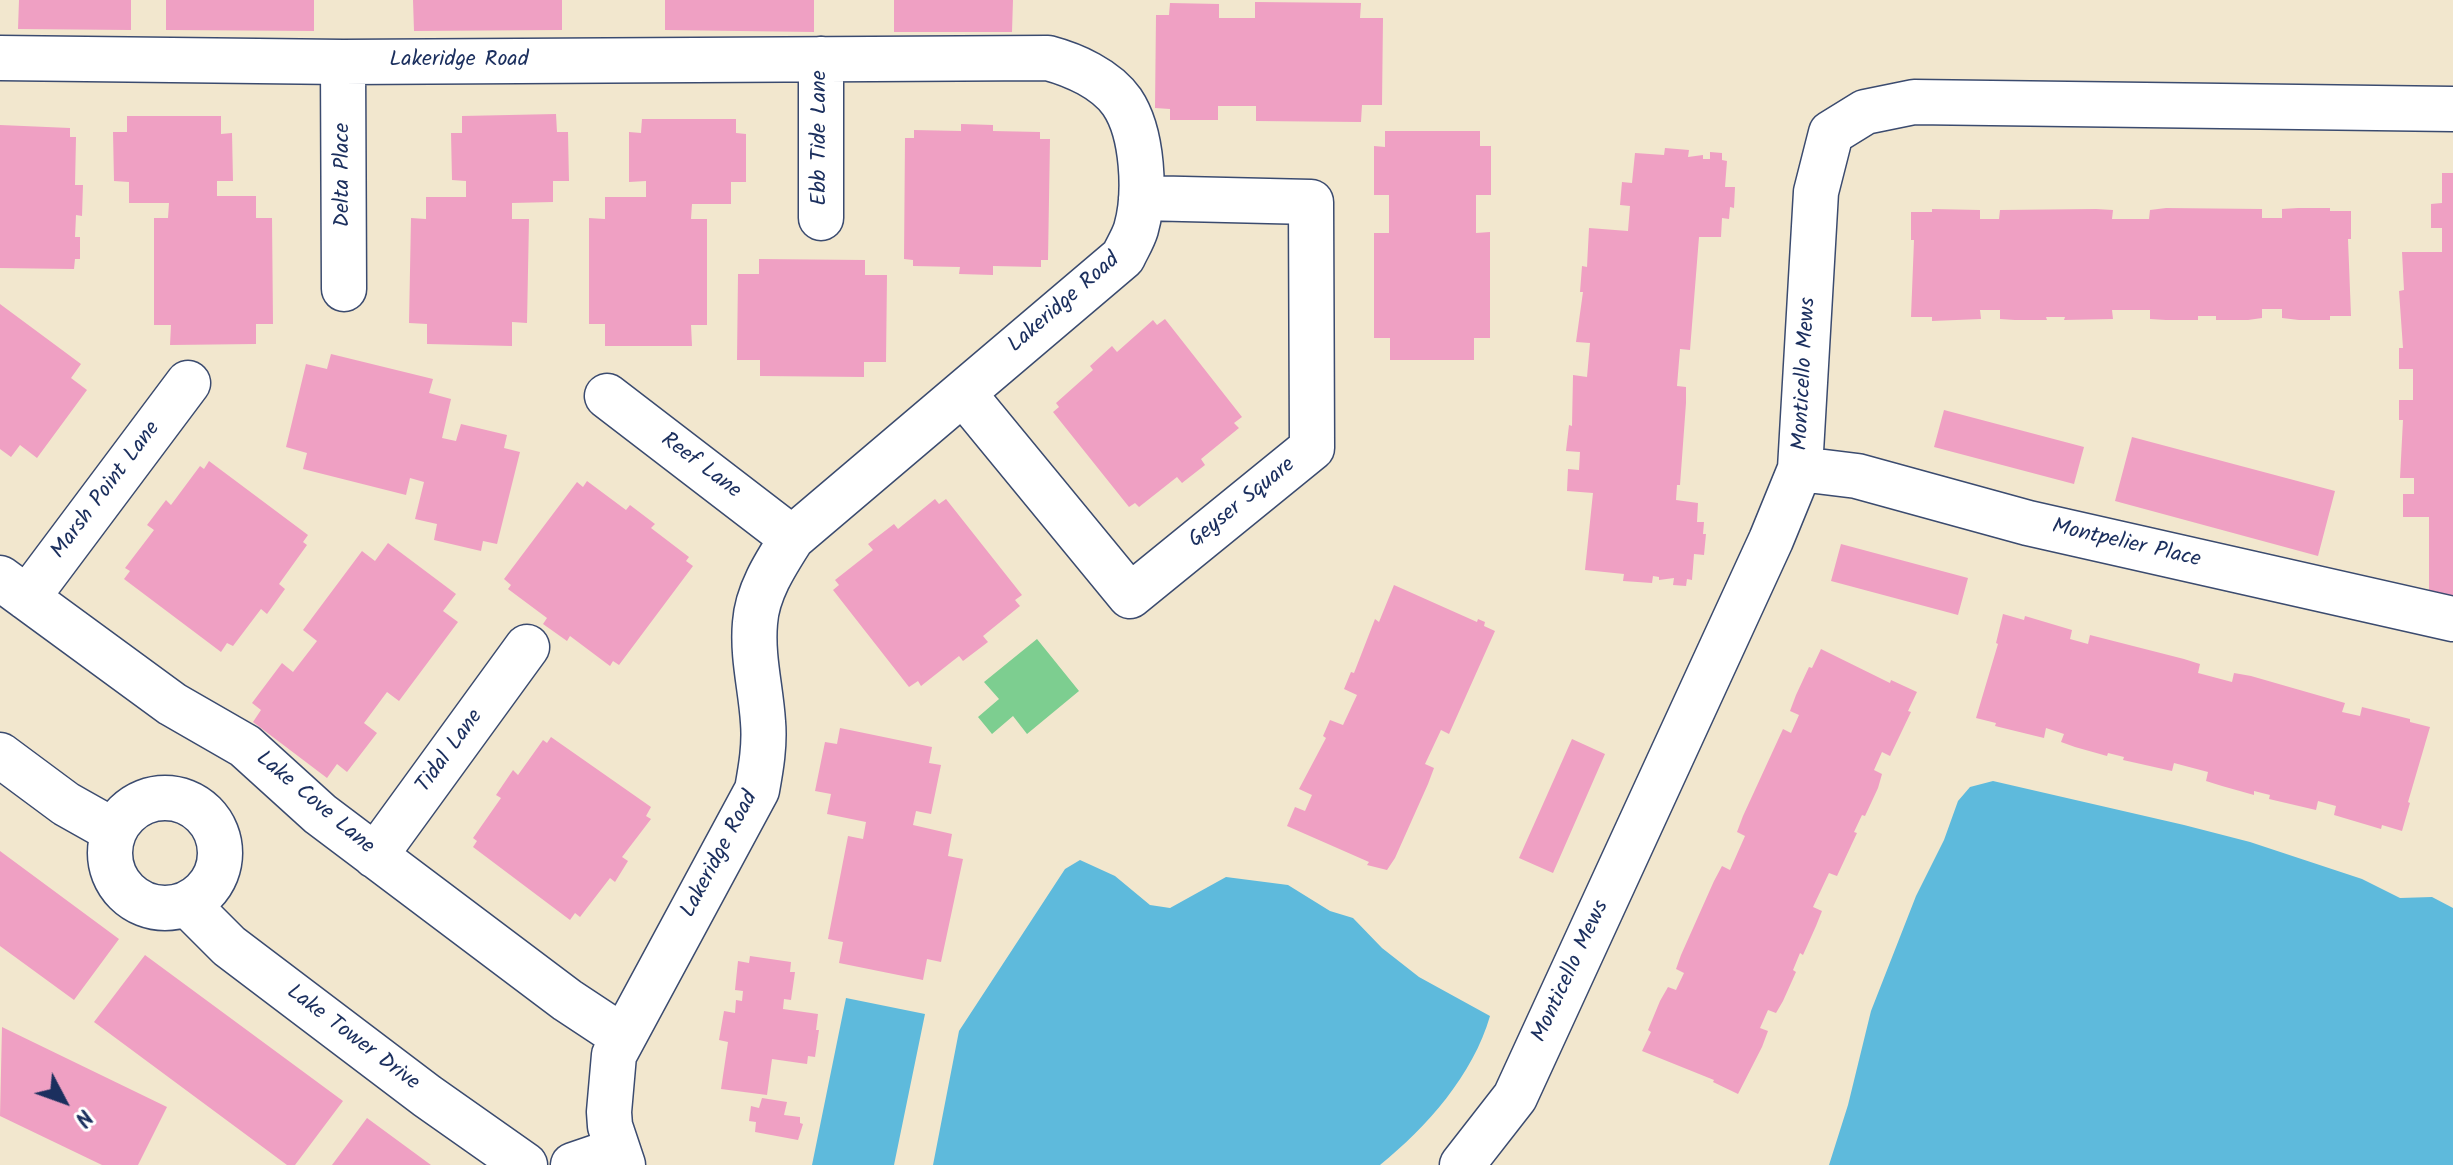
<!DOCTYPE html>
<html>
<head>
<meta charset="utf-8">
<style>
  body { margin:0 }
  #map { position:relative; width:2453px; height:1165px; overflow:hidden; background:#f2e7ce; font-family:Kalam,sans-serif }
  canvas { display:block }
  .north { position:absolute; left:24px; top:1061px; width:80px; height:80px; -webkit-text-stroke:6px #fff; paint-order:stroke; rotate:131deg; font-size:22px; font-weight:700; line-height:32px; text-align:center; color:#1b2f5e }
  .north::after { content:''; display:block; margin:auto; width:28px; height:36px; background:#1b2f5e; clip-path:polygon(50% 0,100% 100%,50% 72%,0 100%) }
</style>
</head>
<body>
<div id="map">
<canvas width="2453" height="1165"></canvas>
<div class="north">N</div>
</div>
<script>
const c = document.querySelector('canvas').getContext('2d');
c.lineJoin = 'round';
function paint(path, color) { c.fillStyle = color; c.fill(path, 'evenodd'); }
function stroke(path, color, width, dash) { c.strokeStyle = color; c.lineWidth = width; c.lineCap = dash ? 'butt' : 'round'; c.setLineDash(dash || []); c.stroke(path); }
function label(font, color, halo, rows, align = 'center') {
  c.font = font + ' Kalam,sans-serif'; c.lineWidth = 6; c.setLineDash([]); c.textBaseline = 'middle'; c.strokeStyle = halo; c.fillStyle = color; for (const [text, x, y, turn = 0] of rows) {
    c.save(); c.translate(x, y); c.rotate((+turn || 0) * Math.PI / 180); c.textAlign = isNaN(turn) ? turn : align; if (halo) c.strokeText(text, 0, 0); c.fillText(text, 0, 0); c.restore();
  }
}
const green = new Path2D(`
  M1037,639L1079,691L1027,734L1013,716L992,734L978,717L999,699L984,682Z`);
const water = new Path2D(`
  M1993,781L2184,825L2250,842L2362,879L2400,898L2432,897L2453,908V1165H1829L1848,1105L1871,1011L1916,896L1944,840L1958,801L1970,787Z
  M1080,860L1115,876L1150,905L1170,908L1226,877L1288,885L1330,911L1353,918L1382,948L1419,977L1490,1016C1473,1075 1427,1127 1380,1165H933L959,1031L1065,869Z
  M846,998L925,1014L894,1165H812Z`);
const building = new Path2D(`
  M19,0H131V30L18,29Z
  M166,0H314V31L166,30Z
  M413,0H562V30L414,31Z
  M665,0H814V32L665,30Z
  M894,0H1013L1012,32H894Z
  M1255,2L1361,3L1360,18H1383L1382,105H1362L1361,122L1256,121V106H1218V120H1170V109L1155,108L1156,15H1169L1170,3L1219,4V18H1255Z
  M556,114L557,132H568L569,181H553V202L512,203V219H529L527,323L512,322V346L427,344V324L409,323L411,218L426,219V197H466V181L452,180L451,133H462V116Z
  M127,116H221V134L232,133L233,181H217V196H256V218H272L273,324H256V344L170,345L171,325H154V218H168L169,203H129V182L114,181L113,132H127Z
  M642,119H736V133L746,134V182H731V204H692L691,219H707V325H691L692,346H605V324H589V218L605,219V197H646V181L629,182V132L641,133Z
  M961,124L993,125V131L1040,132V139H1050L1048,260H1041V267L993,266V275L959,274L960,267L913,266V260L904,259L905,138H914V130L961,131Z
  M0,125L70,128V137H76L75,185H83L82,216L76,215L75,237H80V259H75L74,269L0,268Z
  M1385,131H1480V146H1491V195H1476V233L1490,232V338H1474V360H1390V338H1374V233H1389V195H1374V146L1385,147Z
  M1665,148L1689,150L1688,157L1703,155V159H1710V152L1722,153V160L1727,161L1725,187H1735L1734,208L1730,207L1729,219L1722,218L1721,237H1699L1690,350L1680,349L1677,386L1686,387V403L1680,485H1677L1676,500L1698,503L1697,522H1704L1703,534H1706L1704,555L1694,554L1692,580L1687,579L1686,586L1673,585L1674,578L1659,580V577L1653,576L1652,583L1623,581L1624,574L1585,570L1593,493L1567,491L1568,469L1579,470L1580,452L1566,451L1569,425L1572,426L1573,375L1587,377L1590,343L1576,342L1583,292H1580L1582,266L1587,267L1589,228L1628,231L1630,206L1620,205L1622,182L1632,183L1635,153L1664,155Z
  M2442,173H2453V596H2429V517H2403V494H2414V478H2400L2403,420H2399V400H2413V369H2399V348H2403L2399,291L2404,290L2402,252H2442V228H2431V204L2442,203Z
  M2166,208L2262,209V218H2282V209L2298,208H2330V211H2351V239H2348L2351,316H2330V320H2299L2282,318V309H2262V318L2248,320H2216V316H2198V320H2166L2150,319V310H2112L2113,319L2064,320L2065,317H2046L2047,320H2015L2000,319V310H1980L1981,319L1932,321V317H1911L1914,240H1911V212H1932V209L1980,210V219H1999L2000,210L2096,209L2113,210L2112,219H2149L2150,210Z
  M759,259L865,260V275H887L886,362H864V377L760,376V360H737L738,274H759Z
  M0,304L81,364L71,378L87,390L37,458L20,445L11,457L0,449Z
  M1165,319L1242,417L1234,423L1239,428L1201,459L1205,465L1182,483L1177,477L1139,507L1135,503L1129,507L1053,412L1059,407L1056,403L1093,370L1090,366L1112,346L1117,352L1153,320L1157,325Z
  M331,354L433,379L429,393L451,399L442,438L456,441L461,424L507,435L504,448L520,452L497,544L483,541L481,551L434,540L437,524L415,519L424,482L410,478L406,495L303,469L307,453L286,447L306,364L327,369Z
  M1944,410L2084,447L2074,484L1934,447Z
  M2132,437L2335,491L2318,556L2115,501Z
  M209,461L308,535L303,542L307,545L279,584L285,589L267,614L261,609L233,646L227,643L221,652L124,579L130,571L125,568L154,530L147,525L166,500L171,505L200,466L204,469Z
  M587,481L626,510L630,505L655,524L651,528L689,557L686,561L693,566L619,665L613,661L610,666L570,636L567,641L543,624L547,618L508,589L511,585L504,579L577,482L583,487Z
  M935,499L939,504L946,499L1022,595L1015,600L1020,606L983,636L988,642L963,661L959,656L921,686L918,681L909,687L833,590L839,585L835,580L873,550L868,544L894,524L898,529Z
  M388,543L456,594L443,611L458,622L399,701L387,692L364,723L377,733L347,772L337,764L327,778L253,722L261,710L252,703L282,663L293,672L317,641L303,630L362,551L375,561Z
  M1841,544L1968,578L1958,615L1831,581Z
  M1394,585L1477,622L1478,619L1485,622L1484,626L1495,631L1449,734L1441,730L1425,764L1434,768L1428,784L1395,858L1387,870L1367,865L1369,862L1287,826L1295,807L1305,811L1312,795L1299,789L1326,738L1323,736L1330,720L1343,725L1357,695L1344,689L1351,672L1354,673L1375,619L1379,622Z
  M2003,614L2024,620L2025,616L2072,630L2070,639L2088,644L2090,635L2184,659L2200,664L2198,673L2232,682L2234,673L2251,676L2345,703L2342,712L2360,716L2362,707L2410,719V722L2430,727L2408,802L2410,803L2402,831L2382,825L2381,829L2334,815L2336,806L2318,801L2316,810L2269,799L2270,795L2254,791V795L2222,786L2206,781L2208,772L2174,763L2172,771L2123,760L2124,757L2108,753L2107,756L2075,747L2061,742L2064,734L2046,728L2044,738L1995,726L1996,723L1976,718L1998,644L1996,643Z
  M1821,649L1890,683L1891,680L1917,692L1908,711L1911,712L1890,756L1882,752L1874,770L1882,774L1878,788L1865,816L1862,815L1854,832L1857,833L1837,876L1829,873L1813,907L1822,911L1816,926L1803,955L1800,953L1793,970L1796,972L1783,1001L1776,1013L1768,1010L1760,1028L1768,1031L1762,1047L1738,1094L1713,1082L1714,1080L1642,1051L1651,1032L1648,1030L1660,1001L1668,987L1676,990L1684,973L1676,969L1681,955L1714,881L1722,866L1730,870L1745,836L1737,832L1743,816L1783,729L1791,733L1799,715L1790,711L1796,695L1809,667L1812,668Z
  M840,728L932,747L929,763L941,765L931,814L916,811L913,825L952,834L948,856L963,859L941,962L927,959L923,980L839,963L843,942L828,939L848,836L863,839L866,822L827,814L831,794L815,791L825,742L837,744Z
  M551,737L651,807L646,816L651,819L622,857L628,861L615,882L610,878L580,917L575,913L570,920L473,847L477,841L473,838L501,798L496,795L513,770L518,775L543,740L547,743Z
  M1572,739L1605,754L1553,873L1519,858Z
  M0,851L119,939L74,1000L0,946Z
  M145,955L343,1101L295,1165H287L94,1022Z
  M750,956L791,962L790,972H795L791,1000L784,999L783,1009L818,1014L816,1030H819L815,1057L808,1056L807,1064L772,1059L767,1095L721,1089L728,1042L719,1040L724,1011L735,1013L736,1000L742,1001L743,991L735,990L738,961L749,963Z
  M2,1027L167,1107L138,1165H102L0,1116Z
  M762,1098L787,1102L784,1115L800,1117V1123L803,1124L798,1140L755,1132L756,1122L749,1121L751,1106L759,1108Z
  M367,1118L431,1165H332Z`);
const minor = new Path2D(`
  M0,58L343,62L1048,58C1074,65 1106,79 1122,102C1143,133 1146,194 1136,229C1133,239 1127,248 1123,257L792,538C776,563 757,592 755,623C752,657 761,689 763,722C765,745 761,768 757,790L614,1055L609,1112L610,1126L623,1165
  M343,62L344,289
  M821,218V59
  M963,393L1130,596L1312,448L1311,202L1141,198
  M607,396L792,538
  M1800,469L1857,476L2028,523L2453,619
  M0,578L172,704L245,746L320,814L567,1000L623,1037
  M27,598L188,383
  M0,755L66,804L114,831
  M110 853a55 55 0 1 1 110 0a55 55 0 1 1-110 0Z
  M375,856L527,647
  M187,904L229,946L427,1096L525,1165
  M573,1165L617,1150
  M1462,1165L1515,1097L1771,540L1800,469L1816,192L1831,133L1865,112L1914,102L2453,109`);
const streetNames = [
  ["Lakeridge Road",459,61],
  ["Ebb Tide Lane",821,138,-90],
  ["Delta Place",344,175,-90],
  ["Lakeridge Road",1065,304,-41],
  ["Monticello Mews",1806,374,-87],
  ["Reef Lane",700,467,37],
  ["Marsh Point Lane",107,491,-53],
  ["Geyser Square",1243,504,-39],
  ["Montpelier Place",2126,545,13],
  ["Tidal Lane",451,752,-54],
  ["Lake Cove Lane",314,804,40],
  ["Lakeridge Road",721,855,-62],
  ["Monticello Mews",1572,972,-65],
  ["Lake Tower Drive",352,1039,37]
];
paint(green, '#7dce90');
paint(water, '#5ebadc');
paint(building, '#efa0c3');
stroke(minor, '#3b4b6f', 47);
stroke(minor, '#fff', 44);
label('22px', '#1b2f5e', '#fff', streetNames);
</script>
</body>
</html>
